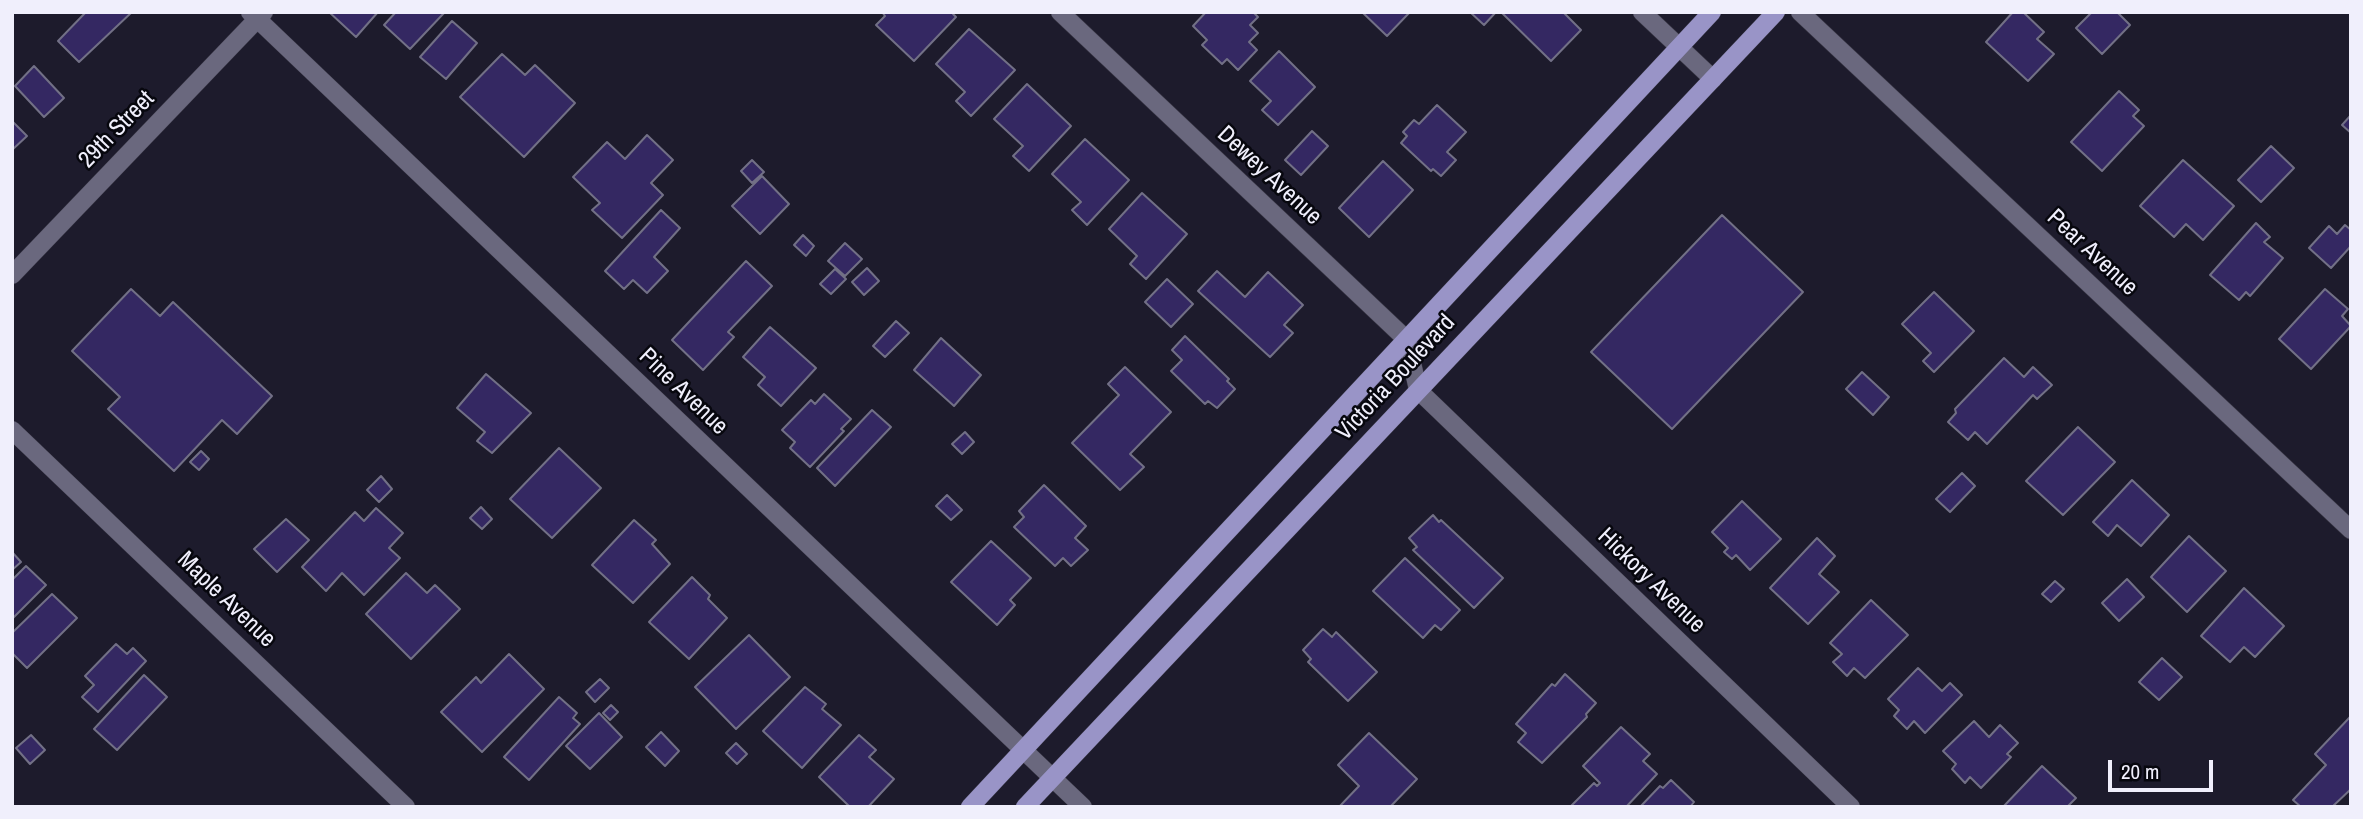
<!DOCTYPE html>
<html>
<head>
<meta charset="utf-8">
<style>
  body { margin:0 }
  #map { position:relative; width:2363px; height:819px; overflow:hidden; background:#1d1b2c; font-family:"Archivo Narrow",sans-serif }
  canvas { display:block }
  .frame { position:absolute; inset:0; border:14px solid #f0effc; pointer-events:none }
  .scale { position:absolute; left:2108px; top:760px; width:105px; height:32px; box-sizing:border-box; border:4px solid #f0effc; border-top:0; padding-left:9px; font-size:21px; line-height:24px; white-space:nowrap; color:#f0effc; -webkit-text-stroke:5px #07070e; paint-order:stroke }
</style>
</head>
<body>
<div id="map">
<canvas width="2363" height="819"></canvas>
<div class="frame"></div>
<div class="scale">20 m</div>
</div>
<script>
const c = document.querySelector('canvas').getContext('2d');
c.lineJoin = 'round';
function paint(path, color) { c.fillStyle = color; c.fill(path, 'evenodd'); }
function stroke(path, color, width, dash) { c.strokeStyle = color; c.lineWidth = width; c.lineCap = dash ? 'butt' : 'round'; c.setLineDash(dash || []); c.stroke(path); }
function label(font, color, halo, rows, align = 'center') {
  c.font = font + ' "Archivo Narrow",sans-serif'; c.lineWidth = 5; c.setLineDash([]); c.textBaseline = 'middle'; c.strokeStyle = halo; c.fillStyle = color; for (const [text, x, y, turn = 0] of rows) {
    c.save(); c.translate(x, y); c.rotate((+turn || 0) * Math.PI / 180); c.textAlign = isNaN(turn) ? turn : align; if (halo) c.strokeText(text, 0, 0); c.fillText(text, 0, 0); c.restore();
  }
}
const building = new Path2D(`
  M86,12H132L79,62L58,41Z
  M329,12H378L356,37Z
  M396,12H443L444,13L410,49L384,25Z
  M882,12H954L953,14L956,17L914,61L876,25L885,16Z
  M1206,12H1253L1258,17L1250,25L1258,33L1249,42L1257,50L1238,70L1227,59L1222,64L1202,45L1207,40L1193,26Z
  M1362,12H1410L1387,36Z
  M1470,12H1496L1484,25Z
  M1501,12H1563L1581,30L1551,61Z
  M2013,12H2023L2044,32L2037,39L2054,54L2028,81L1986,42Z
  M2092,12H2117L2130,25L2102,54L2076,28Z
  M452,21L477,43L446,79L420,57Z
  M969,29L1015,70L971,116L956,101L965,92L936,64Z
  M1279,51L1315,87L1278,125L1262,110L1271,101L1250,81Z
  M502,54L525,75L535,65L575,103L524,157L460,97Z
  M34,66L64,98L44,117L15,86Z
  M1027,84L1071,126L1029,171L1013,156L1023,146L994,119Z
  M2119,91L2139,110L2133,116L2144,126L2102,171L2071,142Z
  M1437,105L1466,132L1447,152L1456,160L1441,176L1433,169L1431,171L1401,143L1407,136L1403,132L1414,120L1419,124Z
  M2351,115V133L2342,125Z
  M12,121L27,136L12,150Z
  M1312,131L1328,146L1301,175L1285,160Z
  M647,135L673,160L651,183L663,195L622,238L592,210L600,203L573,177L607,142L625,159Z
  M1085,139L1129,180L1087,225L1072,210L1081,202L1052,174Z
  M2271,146L2294,168L2261,202L2238,180Z
  M752,160L764,172L752,183L741,171Z
  M2183,160L2234,206L2203,240L2186,224L2174,237L2140,206Z
  M1383,161L1413,190L1369,237L1339,208Z
  M762,176L789,204L760,234L732,206Z
  M1142,193L1187,234L1146,279L1130,264L1137,256L1109,229Z
  M661,210L680,228L654,257L668,271L647,293L633,280L624,289L605,271Z
  M1722,215L1803,292L1672,429L1591,352Z
  M2256,223L2270,237L2264,242L2283,258L2250,296L2246,292L2239,300L2210,275Z
  M2345,225L2351,230V246L2331,268L2309,248L2329,226L2337,234Z
  M803,235L814,246L806,256L794,245Z
  M845,243L862,259L845,276L828,261Z
  M746,261L772,286L728,332L734,337L703,370L672,340Z
  M867,268L879,281L864,295L852,282Z
  M835,269L846,279L831,294L820,284Z
  M1217,271L1245,297L1268,272L1303,305L1284,325L1293,333L1270,357L1198,291Z
  M1167,279L1193,304L1171,327L1145,302Z
  M131,289L160,316L173,302L272,396L237,434L222,420L174,471L108,409L120,397L72,351Z
  M2325,289L2348,309L2342,316L2351,326L2311,369L2279,339Z
  M1934,292L1974,331L1934,372L1923,361L1931,353L1902,324Z
  M896,321L909,333L885,357L873,346Z
  M770,327L816,368L781,406L758,385L765,377L743,357Z
  M1185,336L1229,379L1227,381L1235,389L1217,408L1208,401L1205,404L1171,371L1182,360L1172,350Z
  M941,338L981,375L954,406L914,370Z
  M2004,358L2024,377L2033,367L2052,385L2037,399L2033,395L1987,444L1975,432L1968,440L1948,422L1956,413L1955,409Z
  M1125,367L1171,412L1130,454L1144,467L1120,490L1072,443L1119,395L1108,384Z
  M1862,372L1889,397L1873,415L1846,389Z
  M486,374L531,413L492,453L477,441L485,432L457,408Z
  M824,394L851,419L841,429L844,431L810,467L790,448L795,442L782,430L811,400L815,404Z
  M872,410L891,427L835,486L817,468Z
  M2078,427L2115,462L2063,515L2026,481Z
  M965,432L974,442L962,454L952,444Z
  M559,448L601,488L552,538L510,499Z
  M201,451L209,459L199,470L190,462Z
  M1962,473L1975,486L1950,512L1936,499Z
  M381,476L392,489L379,502L367,490Z
  M2132,480L2169,515L2141,546L2117,525L2108,536L2093,522Z
  M1044,485L1086,526L1075,538L1088,550L1071,566L1063,558L1055,566L1014,527L1024,517L1019,511Z
  M947,495L962,510L951,520L936,506Z
  M1742,501L1781,539L1750,570L1736,555L1732,559L1724,552L1728,548L1712,532Z
  M481,507L492,519L482,529L470,518Z
  M376,508L403,533L389,548L400,558L364,595L342,573L326,591L302,567L355,512L364,521Z
  M1433,515L1439,522L1441,520L1503,578L1474,608L1413,550L1417,547L1409,538Z
  M286,519L309,540L277,572L254,549Z
  M634,520L656,540L652,544L670,564L633,603L592,565Z
  M2189,536L2226,571L2187,612L2151,577Z
  M1817,538L1835,556L1819,574L1839,592L1808,624L1770,588Z
  M991,541L1031,578L1010,600L1015,605L997,625L951,582Z
  M12,552L21,562L12,570Z
  M1405,558L1460,610L1441,630L1435,625L1423,638L1373,591Z
  M26,566L46,585L12,619V580Z
  M406,573L427,593L435,585L460,609L411,659L366,614Z
  M692,577L710,595L708,599L727,618L689,659L649,622Z
  M2127,579L2144,597L2119,621L2102,603Z
  M2055,581L2064,589L2051,602L2042,594Z
  M2244,588L2284,626L2255,657L2244,647L2230,662L2201,636Z
  M52,594L77,618L27,668L12,653V633Z
  M1871,600L1908,635L1865,678L1854,668L1847,676L1833,662L1842,654L1830,643Z
  M1323,629L1332,637L1336,632L1377,672L1348,701L1308,662L1311,659L1303,650Z
  M749,635L790,677L736,729L695,687Z
  M116,644L127,654L133,648L146,661L98,712L82,697L94,685L85,676Z
  M509,654L544,689L482,752L441,712L476,677L481,683Z
  M2162,658L2182,677L2159,700L2139,682Z
  M1918,668L1942,691L1950,683L1962,695L1925,733L1914,721L1907,729L1894,716L1899,710L1888,699Z
  M1565,674L1596,703L1586,714L1587,717L1542,763L1518,742L1526,733L1516,724L1552,684L1555,686Z
  M144,675L167,697L117,750L94,729Z
  M600,679L609,688L595,702L586,692Z
  M805,687L826,704L822,709L841,725L802,768L763,731Z
  M559,697L577,713L573,718L580,724L529,780L504,757Z
  M611,705L618,712L610,720L603,713Z
  M599,713L622,737L590,769L566,746Z
  M2350,717L2351,789L2332,807H2301L2293,800L2326,765L2315,754Z
  M1974,721L1989,737L2000,725L2018,743L2007,754L2011,757L1981,788L1970,777L1965,783L1952,769L1956,764L1943,751Z
  M1621,727L1650,754L1643,761L1657,774L1626,807H1570L1594,783L1597,786L1600,783L1583,766Z
  M661,732L679,751L665,766L646,747Z
  M1369,733L1417,779L1390,807H1339L1359,786L1338,765Z
  M31,735L45,750L30,764L16,748Z
  M859,735L876,750L869,757L894,779L868,807H850L819,777Z
  M736,743L747,754L737,764L726,753Z
  M2042,766L2076,798L2067,807H2003Z
  M1671,780L1694,802L1690,807H1640L1660,786L1663,788Z`);
const minor = new Path2D(`
  M250,12L1083,807
  M1060,12L1407,340L1418,390L1851,807
  M1642,12L1713,79
  M1800,12L2351,530
  M12,275L264,12
  M12,430L406,807`);
const major = new Path2D(`
  M970,807L1712,12
  M1025,807L1776,12`);
const streetNames = [
  ["29th Street",117,130,-46],
  ["Dewey Avenue",1269,176,43],
  ["Pear Avenue",2092,253,43],
  ["Victoria Boulevard",1396,378,-47],
  ["Pine Avenue",683,392,44],
  ["Hickory Avenue",1651,581,44],
  ["Maple Avenue",226,600,44]
];
paint(building, '#342862');
stroke(building, '#727086', 2);
stroke(minor, '#363442', 19);
stroke(major, '#363442', 19);
stroke(minor, '#6a687e', 18);
stroke(major, '#9994c7', 18);
label('24px', '#f0effc', '#07070e', streetNames);
</script>
</body>
</html>
